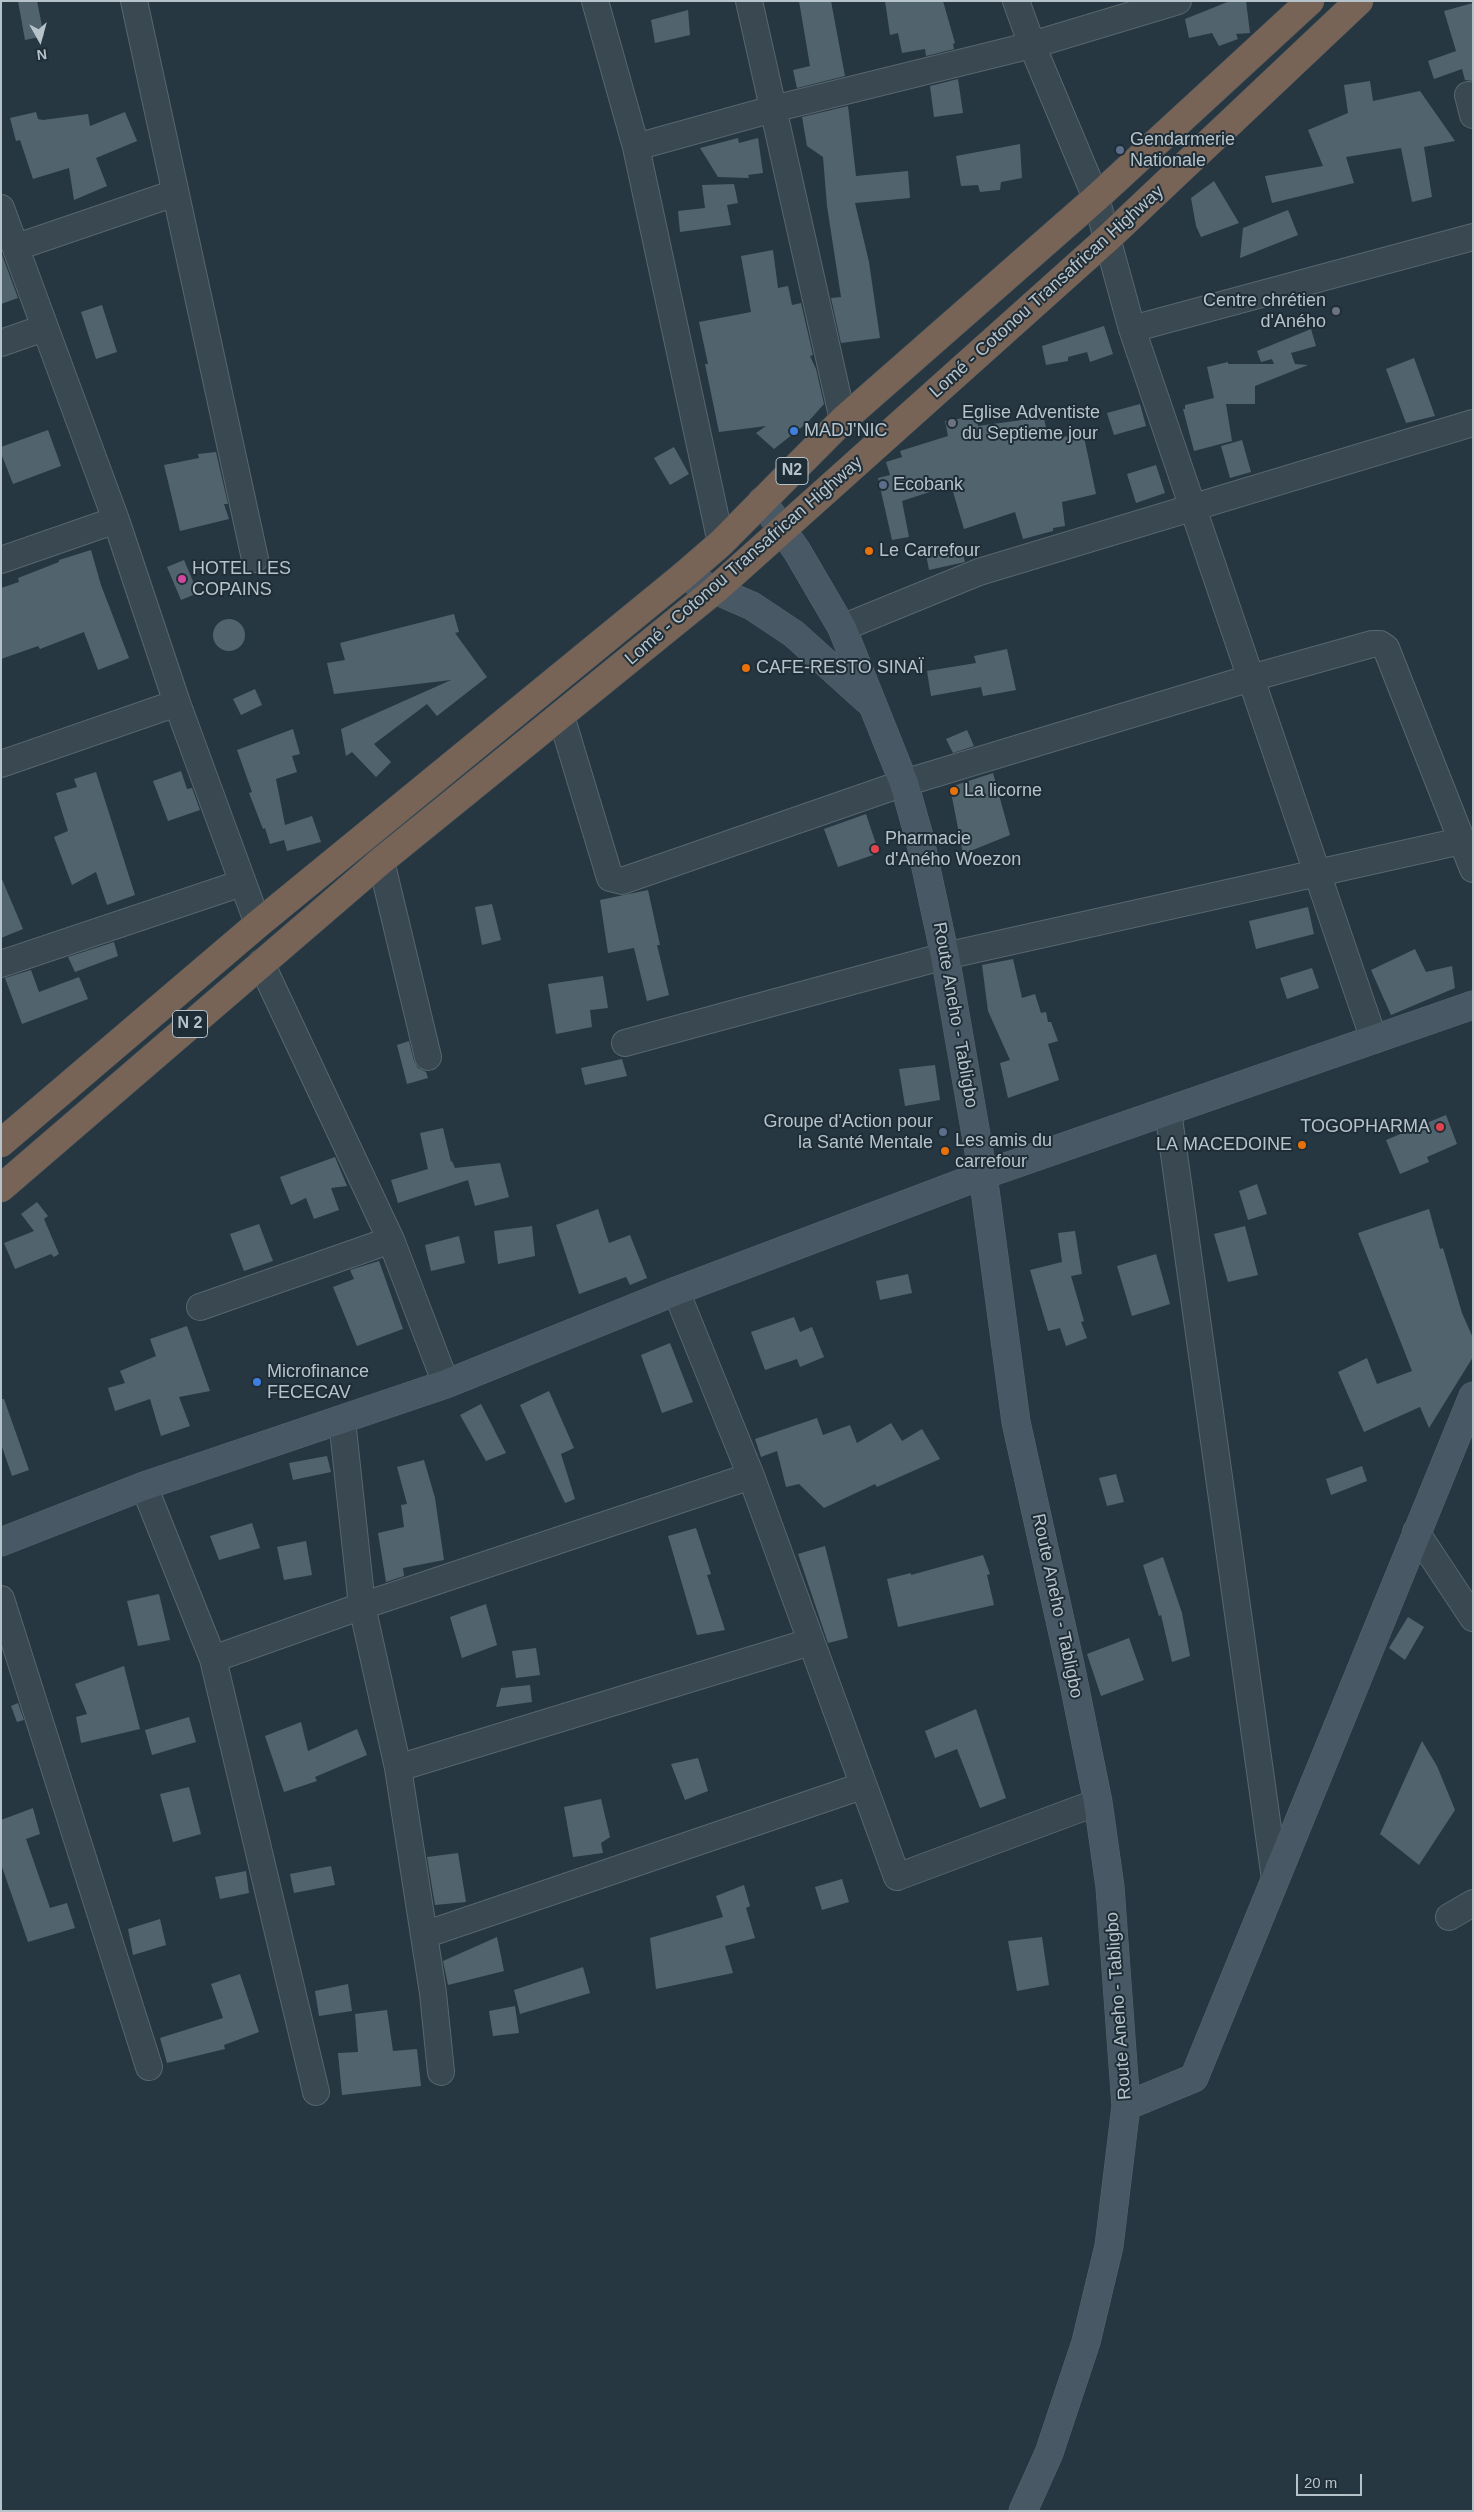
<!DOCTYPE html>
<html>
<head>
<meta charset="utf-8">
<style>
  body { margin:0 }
  #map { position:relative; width:1474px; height:2512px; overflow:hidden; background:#263742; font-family:Arial,sans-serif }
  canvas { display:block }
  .frame { position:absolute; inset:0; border:2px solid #b7c3cb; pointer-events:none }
  .north { position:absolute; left:15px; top:15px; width:50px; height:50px; -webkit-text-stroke:4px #1f2d37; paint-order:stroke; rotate:173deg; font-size:14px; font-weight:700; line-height:20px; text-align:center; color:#b7c3cb }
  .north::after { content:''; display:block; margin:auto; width:18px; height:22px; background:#b7c3cb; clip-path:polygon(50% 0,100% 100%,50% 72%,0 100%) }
  .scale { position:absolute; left:1296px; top:2474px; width:66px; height:22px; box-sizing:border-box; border:2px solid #b7c3cb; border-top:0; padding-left:6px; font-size:15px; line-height:18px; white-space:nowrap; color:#b7c3cb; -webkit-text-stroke:4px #1f2d37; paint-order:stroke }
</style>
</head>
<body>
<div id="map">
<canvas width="1474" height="2512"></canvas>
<div class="frame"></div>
<div class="north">N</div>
<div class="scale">20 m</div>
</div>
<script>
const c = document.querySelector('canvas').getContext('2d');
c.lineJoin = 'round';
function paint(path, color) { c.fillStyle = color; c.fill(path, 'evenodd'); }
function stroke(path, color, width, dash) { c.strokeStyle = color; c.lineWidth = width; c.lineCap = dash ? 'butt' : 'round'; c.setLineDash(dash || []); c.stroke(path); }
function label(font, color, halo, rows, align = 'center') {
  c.font = font + ' Arial,sans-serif'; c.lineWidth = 4; c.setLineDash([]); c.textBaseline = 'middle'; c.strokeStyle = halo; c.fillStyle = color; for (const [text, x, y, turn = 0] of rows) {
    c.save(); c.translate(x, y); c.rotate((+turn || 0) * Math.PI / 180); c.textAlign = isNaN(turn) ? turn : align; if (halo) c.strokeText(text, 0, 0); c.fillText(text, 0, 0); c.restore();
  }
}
const building = new Path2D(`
  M18,1H37L44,36L25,40Z
  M799,1H831L845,76L797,88L793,70L810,66Z
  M885,1H943L955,43L953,44L954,49L926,56L925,49L902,53L898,33L890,35Z
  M1230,1H1246L1250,33L1236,34L1238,39L1219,46L1212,33L1189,38L1185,19Z
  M1473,3V81L1465,80L1462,69L1434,79L1428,61L1456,51L1444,11Z
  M688,10L690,35L655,43L651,20Z
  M958,79L963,113L934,117L930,86Z
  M1370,81L1373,101L1420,91L1455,141L1424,147L1432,197L1412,202L1401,148L1346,157L1354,183L1272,203L1265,176L1323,166L1308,130L1348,113L1344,85Z
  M848,106L856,176L908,171L910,198L855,203L869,262L880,338L841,343L831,298L841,297L827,206L823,157L807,146L802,117Z
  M36,112L38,119L43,120L88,114L90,126L125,112L137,141L96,158L107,186L74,200L69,168L33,179L20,140L16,141L10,118Z
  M738,138L739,143L758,138L763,173L748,175L749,178L718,177L700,148Z
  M1020,144L1022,178L1001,182L1000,190L980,192L978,185L961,186L956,156Z
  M1214,181L1239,223L1201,237L1196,226L1191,198Z
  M734,184L738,203L727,205L731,225L680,232L678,211L705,208L702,185Z
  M1288,210L1298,235L1240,258L1243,228Z
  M773,250L778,288L788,286L792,305L801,303L813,355L810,356L816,369L824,404L807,423L774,449L756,433L766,426L719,432L705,364H708L699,322L751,312L741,256Z
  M1,252L18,298L1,304Z
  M102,305L117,352L96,359L81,312Z
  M1104,326L1113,354L1090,362L1087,352L1068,357V361L1046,365L1042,346Z
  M1311,329L1316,346L1291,353L1295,364L1308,365L1255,386V404H1226L1232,441L1194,451L1183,409H1185V405L1214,398L1207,367L1228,362V364H1274L1272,359L1261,362L1257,351Z
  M1414,358L1435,416L1406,423L1386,369Z
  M1140,404L1146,426L1114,435L1107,413Z
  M976,416L978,426L1044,417L1048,441L1083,432L1096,494L1062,502L1065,526L1053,528V531L1023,539L1015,512L964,529L951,485L902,501L909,537L892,540L878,478L890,475L886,462L902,457L900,451L948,436L945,421Z
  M48,430L61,466L13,484L1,453V447Z
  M1242,440L1251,472L1230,478L1221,446Z
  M674,447L689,474L670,485L654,458Z
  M216,452L228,504H224L229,519L180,531L164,465L199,458L198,454Z
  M1156,465L1165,493L1136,503L1127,474Z
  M961,546L965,562L929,570L926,554Z
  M91,550L101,585L129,658L98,670L84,632L40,649L38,646L1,659V588L19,582L18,578L59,562V560Z
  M184,560L198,593L181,600L167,567Z
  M454,614L459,632L455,633L487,677L437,716L427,704L374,744L391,762L376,777L352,752L346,756L341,729L451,680L334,694L327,663L345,660L340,643Z
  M213 635a16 16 0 1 1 32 0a16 16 0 1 1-32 0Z
  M1007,649L1016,690L983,696L981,687L931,696L927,671L976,663L974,656Z
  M255,689L262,705L241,715L233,699Z
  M293,729L300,754L292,756L297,772L276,779L285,825L312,816L321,842L287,851L284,840L270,844L265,828L263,829L249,793L252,792L237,750Z
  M967,730L974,746L953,753L946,739Z
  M181,771L187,789L192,788L200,810L168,821L153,781Z
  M96,772L135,895L107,905L96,872L72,885L54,837L68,831L56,793L77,787L74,779Z
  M993,773L1010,835L963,854L950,787Z
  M866,814L879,853L838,867L824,829Z
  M1,877L23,929L1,938Z
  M648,890L660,945H657L669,995L647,1001L634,948L608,953L600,900Z
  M492,904L501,940L482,945L475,907Z
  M1308,907L1314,934L1256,949L1249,921Z
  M114,942L118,956L75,972L68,957Z
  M1415,949L1426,972L1452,966L1455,988L1391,1015L1371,970Z
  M1013,959L1022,998L1035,994L1041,1013L1046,1012L1048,1022H1051L1058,1041L1048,1044L1059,1080L1008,1098L1000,1063L1010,1060L988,1011L982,965Z
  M1312,968L1319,988L1287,999L1280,978Z
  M31,970L39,992L79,977L88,999L22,1024L5,978Z
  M603,976L608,1008L590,1010L592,1027L556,1034L548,984Z
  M409,1041L414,1061L418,1068L426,1072L428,1078L407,1084L397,1045Z
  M622,1059L627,1076L585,1085L581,1068Z
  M935,1065L940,1100L905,1106L899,1069Z
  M1446,1115L1457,1144L1427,1157L1429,1162L1400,1174L1386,1140Z
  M443,1128L451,1162L452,1161L455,1168L500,1163L509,1197L475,1206L468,1180L398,1203L391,1180L428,1169L420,1133Z
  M335,1157L347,1186L331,1188L339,1210L314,1219L306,1198L291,1205L280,1177Z
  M1257,1184L1267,1214L1248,1220L1239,1191Z
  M37,1202L48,1216L44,1219L59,1254L54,1257L51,1254L15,1269L4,1243L34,1231L21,1214Z
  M598,1209L609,1243L630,1235L647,1278L630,1285L626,1277L579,1294L556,1225Z
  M1429,1209L1440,1249L1443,1248L1462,1313L1473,1338V1357L1429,1428L1420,1407L1364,1432L1338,1372L1367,1358L1377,1384L1412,1371L1358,1233Z
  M259,1224L273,1261L244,1271L230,1234Z
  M532,1226L535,1256L498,1264L494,1231Z
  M1245,1226L1258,1275L1228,1282L1214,1234Z
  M1075,1231L1082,1274L1071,1276L1084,1321L1081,1322L1087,1338L1066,1346L1060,1328L1048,1331L1030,1270L1062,1262L1058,1233Z
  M459,1236L465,1263L431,1271L425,1245Z
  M1156,1254L1170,1304L1132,1316L1117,1266Z
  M379,1261L403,1329L357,1346L333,1287L354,1279L350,1270Z
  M908,1274L912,1293L880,1300L876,1281Z
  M794,1317L800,1332L812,1327L824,1357L800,1367L797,1359L765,1370L751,1332Z
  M187,1326L210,1391L179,1397L190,1426L161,1436L150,1399L115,1411L108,1388L125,1383L120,1371L156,1356L150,1339Z
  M670,1343L693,1402L662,1413L641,1355Z
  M549,1391L574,1448L561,1454L575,1499L565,1503L520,1405Z
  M1,1399H4L29,1470L12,1476L1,1444Z
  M481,1404L506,1453L486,1461L460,1415Z
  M817,1418L823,1435L850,1425L857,1443L891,1423L902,1441L922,1429L940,1459L877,1487L875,1484L824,1508L799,1484L786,1487L777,1451L761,1457L755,1439Z
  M327,1456L331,1472L293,1480L289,1463Z
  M424,1460L435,1498L444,1560L403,1568L404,1576L386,1582L378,1533L404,1527L401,1505L407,1504L397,1467Z
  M1362,1466L1367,1481L1331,1495L1326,1479Z
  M1116,1474L1124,1502L1107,1506L1099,1478Z
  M252,1523L260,1548L219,1560L210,1536Z
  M696,1528L711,1574L707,1575L725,1630L697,1635L668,1536Z
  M306,1541L312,1575L284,1580L277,1547Z
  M825,1546L848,1638L828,1643L798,1554Z
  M983,1555L990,1574L987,1575L994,1605L898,1627L887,1579L911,1573V1575Z
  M1163,1557L1182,1613L1190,1656L1172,1662L1161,1615L1159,1616L1143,1565Z
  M159,1594L170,1640L138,1646L127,1601Z
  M486,1604L497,1645L462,1658L450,1617Z
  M1408,1617L1424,1627L1405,1660L1389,1648Z
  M1129,1638L1144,1680L1101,1696L1087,1654Z
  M536,1648L540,1675L516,1678L512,1651Z
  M124,1666L140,1729L81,1743L76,1717L87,1714L75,1684Z
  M530,1685L532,1702L496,1707L501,1688Z
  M18,1703L24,1720L17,1722L11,1706Z
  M976,1709L1006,1798L980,1808L957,1749L935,1758L925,1731Z
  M189,1717L196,1742L152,1755L145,1730Z
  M301,1722L308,1751L357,1729L367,1755L315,1777L317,1781L284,1792L265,1736Z
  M1422,1741L1437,1766L1455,1810L1419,1865L1380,1834Z
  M698,1758L708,1791L685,1800L671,1764Z
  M189,1787L201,1834L173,1842L160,1794Z
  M601,1799L610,1837L601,1843L603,1853L573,1857L564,1807Z
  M33,1808L40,1834L26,1839L50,1908L67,1903L75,1928L28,1942L1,1864V1820Z
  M458,1853L466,1902L435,1905L427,1857Z
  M331,1866L335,1885L294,1893L290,1874Z
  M246,1871L249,1893L220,1899L215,1877Z
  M842,1879L849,1902L822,1910L815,1887Z
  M744,1885L750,1906L746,1908L755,1938L725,1946L733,1973L656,1989L650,1938L723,1917L716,1896Z
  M160,1919L166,1945L133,1955L128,1929Z
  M497,1937L504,1971L448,1985L443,1961Z
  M1042,1937L1049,1985L1017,1991L1008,1941Z
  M583,1967L590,1993L520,2014L514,1990Z
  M240,1974L259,2032L224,2045L225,2049L167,2063L160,2038L223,2018L211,1984Z
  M348,1984L352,2011L319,2016L315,1991Z
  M515,2006L519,2033L493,2036L489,2011Z
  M387,2010L393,2051L417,2049L421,2086L342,2095L338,2053L358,2052L355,2014Z`);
const street = new Path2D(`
  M134,1L255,559
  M595,1L636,147L721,543
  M749,1L843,420
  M1016,1L1032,45L1096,198L1132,329L1374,1040
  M1468,95L1473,115
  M636,147L773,109L1032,45L1178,1
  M1,208L116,520L177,703L258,924
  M17,247L175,193
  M1132,329L1473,237
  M1,343L44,328
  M1,560L116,520
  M842,628L979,572L1473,423
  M561,716L610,878L622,881L904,783L1251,678L1372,644H1380L1386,648L1473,869
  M1,764L177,703
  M381,861L428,1057
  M261,963L391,1240L446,1384
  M1,964L242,883
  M625,1043L945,956L1461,841
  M1168,1111L1275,1879
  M676,1291L751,1476L897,1877L1098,1802
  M200,1307L391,1240
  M342,1420L362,1606L398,1768L433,1993L441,2072
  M144,1486L213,1659L316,2092
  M1416,1532L1473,1618
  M1,1599L149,2067
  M213,1659L362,1606L751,1476
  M398,1768L810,1642
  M1449,1917L1473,1903
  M424,1935L862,1786`);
const secondary = new Path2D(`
  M762,501L797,551L842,628L904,783L920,840L945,956L983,1175L1016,1422L1072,1674L1098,1802L1110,1887L1126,2106L1109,2246L1086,2342L1049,2453L1023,2511
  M683,576L752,606L794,634L867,700
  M1,1542L144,1486L446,1384L676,1291L983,1175L1473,1005
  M1126,2106L1194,2078L1473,1396`);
const highway = new Path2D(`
  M1,1143L258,924L683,576L721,543L843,420L1096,198L1310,1
  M1,1188L381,861L715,590L1108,238L1359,1`);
const markers = [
  [1120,150,5,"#5c6f8a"],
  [1336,311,5,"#6b7280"],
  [952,423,5,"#6b7280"],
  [794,431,5,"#3f7fe0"],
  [883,485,5,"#5c6f8a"],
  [869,551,5,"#e8710a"],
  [182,579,5,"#d1479c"],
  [746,668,5,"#e8710a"],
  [954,791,5,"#e8710a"],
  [875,849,5,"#e0444e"],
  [1440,1127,5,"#e0444e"],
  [943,1132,5,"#5c6f8a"],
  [1302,1145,5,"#e8710a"],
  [945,1151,5,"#e8710a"],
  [257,1382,5,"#3f7fe0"]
];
const shields = [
  [792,471,32],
  [190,1024,35]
];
const shieldNames = [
  ["N2",792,471],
  ["N 2",190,1024]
];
const poiNames = [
  ["Gendarmerie",1130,140],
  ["Nationale",1130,161],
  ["Centre chrétien",1326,301,"right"],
  ["d'Aného",1326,322,"right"],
  ["Eglise Adventiste",962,413],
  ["du Septieme jour",962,434],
  ["MADJ'NIC",804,431],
  ["Ecobank",893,485],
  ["Le Carrefour",879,551],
  ["HOTEL LES",192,569],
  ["COPAINS",192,590],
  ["CAFE-RESTO SINAÏ",756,668],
  ["La licorne",964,791],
  ["Pharmacie",885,839],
  ["d'Aného Woezon",885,860],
  ["Groupe d'Action pour",933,1122,"right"],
  ["la Santé Mentale",933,1143,"right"],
  ["TOGOPHARMA",1430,1127,"right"],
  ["Les amis du",955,1141],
  ["carrefour",955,1162],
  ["LA MACEDOINE",1292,1145,"right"],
  ["Microfinance",267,1372],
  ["FECECAV",267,1393]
];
const streetNames = [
  ["Lomé - Cotonou Transafrican Highway",1047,292,-42],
  ["Lomé - Cotonou Transafrican Highway",744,561,-41],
  ["Route Aneho - Tabligbo",955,1015,80],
  ["Route Aneho - Tabligbo",1057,1606,78],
  ["Route Aneho - Tabligbo",1119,2006,-94]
];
paint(building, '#51646e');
stroke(street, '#58666e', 28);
stroke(secondary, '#58666e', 29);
stroke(highway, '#45535b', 29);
stroke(street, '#3a4851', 26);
stroke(secondary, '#485864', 28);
stroke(highway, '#776457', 28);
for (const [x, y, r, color] of markers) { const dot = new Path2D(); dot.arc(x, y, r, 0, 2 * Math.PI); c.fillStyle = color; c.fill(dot); stroke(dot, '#1f2d37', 2); }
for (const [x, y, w] of shields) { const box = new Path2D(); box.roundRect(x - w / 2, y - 13.5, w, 27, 4); c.fillStyle = '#1f2d37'; c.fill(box); stroke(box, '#b7c3cb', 1); }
label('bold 16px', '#b7c3cb', null, shieldNames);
label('18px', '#b7c3cb', '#1f2d37', poiNames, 'left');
label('18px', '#b7c3cb', '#1f2d37', streetNames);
</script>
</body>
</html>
